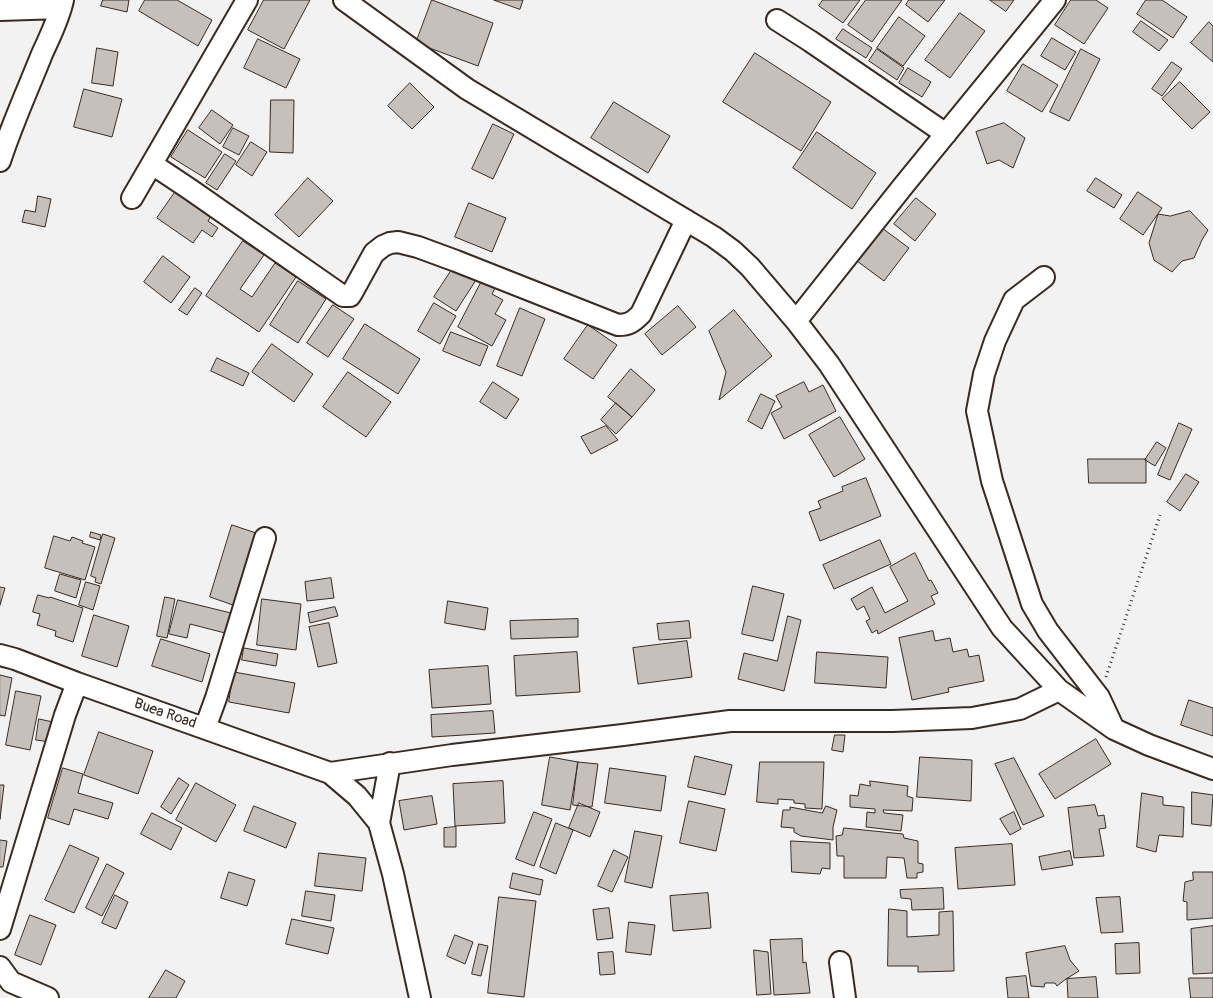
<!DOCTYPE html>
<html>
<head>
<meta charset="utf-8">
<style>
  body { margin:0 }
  canvas { display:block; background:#f3f2f2 }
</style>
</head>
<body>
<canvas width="1213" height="998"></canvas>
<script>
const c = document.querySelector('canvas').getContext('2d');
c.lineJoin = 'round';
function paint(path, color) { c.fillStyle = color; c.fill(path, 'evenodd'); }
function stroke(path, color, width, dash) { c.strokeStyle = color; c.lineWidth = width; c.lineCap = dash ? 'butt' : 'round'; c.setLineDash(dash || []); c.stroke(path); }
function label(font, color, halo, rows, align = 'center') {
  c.font = font + ' Pangolin,sans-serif'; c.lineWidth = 4; c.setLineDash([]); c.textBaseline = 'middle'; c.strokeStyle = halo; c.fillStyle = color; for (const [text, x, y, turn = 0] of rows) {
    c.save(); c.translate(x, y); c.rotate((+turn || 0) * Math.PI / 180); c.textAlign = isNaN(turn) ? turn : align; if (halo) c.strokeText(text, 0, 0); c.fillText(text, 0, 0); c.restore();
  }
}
const building = new Path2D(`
  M103,0H129L127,12L101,6Z
  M145,0H177L212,20L198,46L139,11Z
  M264,0H310L284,49L248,30Z
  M432,0L493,23L478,66L416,43Z
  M494,0H523L520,9Z
  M823,0H860L843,23L819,6Z
  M866,0H902L872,42L848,25Z
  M909,0H945L928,22L906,5Z
  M990,0H1014L1006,11Z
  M1071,0H1096L1108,8L1084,44L1055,25Z
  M1146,0H1162L1187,17L1173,38L1137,14Z
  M960,13L985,31L950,78L925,60Z
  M899,17L925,36L903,66L877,48Z
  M1141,21L1168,40L1159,51L1133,32Z
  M1209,22L1213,26V62L1191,43Z
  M843,29L872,48L866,58L836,39Z
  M1052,38L1076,52L1065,70L1041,56Z
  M258,39L300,59L286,88L244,68Z
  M97,48L118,52L113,86L92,83Z
  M877,49L904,68L897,80L869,61Z
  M1081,49L1100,59L1069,121L1050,112Z
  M755,53L831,102L801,151L723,102Z
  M1172,62L1182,69L1162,96L1152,89Z
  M1023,64L1058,85L1042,112L1007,91Z
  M908,68L931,82L922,97L899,83Z
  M1180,82L1210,112L1192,129L1162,99Z
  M410,83L434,107L412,129L388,106Z
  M84,89L122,99L112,137L74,127Z
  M271,100H294L293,153L270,152Z
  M614,102L670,136L648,173L591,138Z
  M212,110L233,125L220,144L199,128Z
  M1004,123L1025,138L1013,168L999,160L987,164L976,132Z
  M493,124L514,134L493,179L472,169Z
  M233,128L249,136L239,155L223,147Z
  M188,130L222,152L205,178L171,157Z
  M817,132L876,173L852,209L793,168Z
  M251,142L267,152L252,176L236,165Z
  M225,154L236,161L217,190L206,183Z
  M308,178L333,201L299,237L275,215Z
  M1096,178L1122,195L1114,208L1087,191Z
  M176,191L211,216L208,221L218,228L212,237L202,230L193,243L157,218Z
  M1138,192L1162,208L1143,235L1120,219Z
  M38,196L51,199L45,227L22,222L25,210L35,212Z
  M916,198L936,214L915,241L894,224Z
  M469,203L506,218L492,252L455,237Z
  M1190,211L1208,230L1202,240L1194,258L1182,261L1172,272L1154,260L1149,243L1158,214L1170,216Z
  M882,228L909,248L884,281L857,261Z
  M243,241L264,255L240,289L252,297L275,263L296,277L259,332L206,296Z
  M163,256L190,277L171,303L144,282Z
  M455,265L476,280L456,311L434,297Z
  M485,275L498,282L492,294L503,300L495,314L506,320L492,346L458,327Z
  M298,281L326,299L298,343L270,325Z
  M195,288L202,293L187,315L179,310Z
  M434,303L456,316L440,344L418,331Z
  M333,305L354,319L328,357L307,343Z
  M678,306L696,327L662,355L645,334Z
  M520,308L545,319L522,376L497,366Z
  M734,310L772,356L719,400L726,372L709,331Z
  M365,324L420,359L398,394L343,359Z
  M588,325L617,345L593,379L564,359Z
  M451,332L488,346L480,366L443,351Z
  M272,344L313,374L294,402L252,372Z
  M217,358L249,373L243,386L211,371Z
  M631,369L655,390L632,417L608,397Z
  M348,372L391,402L366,437L323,407Z
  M493,382L519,399L506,419L480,402Z
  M804,382L809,392L823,385L836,411L784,439L771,413L782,407L776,396Z
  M761,394L775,401L762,429L748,421Z
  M616,403L632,417L616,434L601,420Z
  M840,417L865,459L834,477L809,435Z
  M1179,423L1192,429L1170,480L1158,475Z
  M606,426L618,440L591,454L581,437Z
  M1157,442L1166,448L1155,466L1145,460Z
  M1088,459H1146V483H1089Z
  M1186,474L1199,482L1180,511L1167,502Z
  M866,478L881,516L820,541L809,512L821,508L818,501L843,491L842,487Z
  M232,525L256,533L233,605L210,597Z
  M91,532L101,535L100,540L90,537Z
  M103,534L115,538L101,584L95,582L96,578L91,576Z
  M54,536L70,541L72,537L83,541L82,543L95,547L85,580L45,568Z
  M880,540L891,564L834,589L823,565Z
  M915,553L929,581L931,580L938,593L931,596L935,604L878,634L877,630L872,633L866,621L870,619L864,606L857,610L851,599L872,587L885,613L908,601L890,567Z
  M60,574L81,580L76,598L55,591Z
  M331,578L334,598L307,601L305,582Z
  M86,582L100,586L93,610L79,605Z
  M753,586L784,594L773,641L742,634Z
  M0,587L5,588L0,605Z
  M38,595L49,598L50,597L83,608L73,642L55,636L56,631L37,625L40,614L33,612Z
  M165,597L175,599L167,638L157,636Z
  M262,599L301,604L296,650L257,645Z
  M178,600L231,613L225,633L190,624L187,638L169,634Z
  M448,601L488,608L485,630L445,623Z
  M335,607L338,616L310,623L308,613Z
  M94,615L129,626L117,667L82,656Z
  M788,616L801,620L784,691L738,679L744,653L777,661Z
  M578,619V637L511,639L510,621Z
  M689,621L691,638L659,640L657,624Z
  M329,623L337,663L318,667L309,627Z
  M933,631L935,641L950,638L953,652L967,649L969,657L979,655L984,681L948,688L949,692L912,700L899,638Z
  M161,639L210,654L202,682L152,666Z
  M687,641L692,677L638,684L633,648Z
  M244,648L278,654L276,666L242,660Z
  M577,652L580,692L516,696L514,656Z
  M817,652L888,657L886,688L815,683Z
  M488,666L491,704L432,708L429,670Z
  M234,672L295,683L289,713L229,702Z
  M0,675L12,678L5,716L0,715Z
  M16,691L41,696L30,750L6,745Z
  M1189,700L1213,708V736L1181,725Z
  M493,711L495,733L432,737L431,715Z
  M39,719L53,722L50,742L36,740Z
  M99,732L153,751L138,794L84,775Z
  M835,735H845L843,752L832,750Z
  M1096,739L1111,764L1055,799L1039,774Z
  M695,756L732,765L725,795L688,787Z
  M550,757L578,762L570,810L542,805Z
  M920,757L972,760L971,801L917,797Z
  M1014,758L1044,816L1023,825L995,764Z
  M578,762L598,764L592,807L573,805Z
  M760,762H824L822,809L805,808V804L794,803V800L778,799V804L757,802Z
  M63,768L83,774L78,793L113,803L108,819L74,809L69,825L48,818Z
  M610,768L666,776L661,811L605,803Z
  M179,778L189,785L171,814L161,807Z
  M503,781L505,823L455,826L453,784Z
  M870,781L908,786L907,796L913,798L912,811L883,810L884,813L903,815L901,831L866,827L867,812L875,813V809L850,807V795L858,796L860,784L870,786Z
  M196,783L236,805L216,842L176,820Z
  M0,785H4L0,819Z
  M1192,792L1213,795L1211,826L1192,824Z
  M1142,793L1163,797V805L1184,807L1183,837L1159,835L1156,852L1137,847Z
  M432,796L437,824L404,830L399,801Z
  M689,801L725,809L716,851L680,843Z
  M579,803L600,812L590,837L569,828Z
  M1095,805L1098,816L1104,815L1106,828L1099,829L1104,856L1074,858L1068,808Z
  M254,806L296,823L286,848L244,831Z
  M826,806L837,810L833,827V840L801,836L794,832V828L781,827L783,810H790V807L822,813Z
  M534,812L552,819L534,866L516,859Z
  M1014,812L1021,829L1010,835L1000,819Z
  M152,813L182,828L171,850L141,834Z
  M556,823L573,830L556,874L540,867Z
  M456,827V847H444V828Z
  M844,828L903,834L904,838L918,841V863L923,864V872L917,873V878H907L904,858L887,857L886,878H844V856H837L836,836L842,835Z
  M635,831L662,836L652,888L625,882Z
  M0,840L7,841L3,867H0Z
  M791,841L830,843V869L822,868L820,874L792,872Z
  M1012,844L1015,885L958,889L955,848Z
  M70,845L99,858L74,913L45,900Z
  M614,850L628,857L612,892L598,886Z
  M1070,851L1073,865L1042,870L1039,857Z
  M319,853L366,858L362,891L315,886Z
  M107,864L124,873L102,916L86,908Z
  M229,872L255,880L247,906L221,898Z
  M1193,872H1213V918L1187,920V902L1183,901L1185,882L1193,880Z
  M513,873L543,880L540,895L510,888Z
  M943,888L944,909L912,910L911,899L901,898L900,890Z
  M306,891L335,895L331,921L302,916Z
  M708,893L711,928L673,931L670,896Z
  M115,895L128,902L116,929L102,923Z
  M499,897L536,901L524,997L488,993Z
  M1120,897L1123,932L1101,933L1096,898Z
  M609,908L613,938L597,940L593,910Z
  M889,909L907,911V937L939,935V912L953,911L954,971L918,972V966H888Z
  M30,915L56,925L41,965L15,955Z
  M292,919L334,928L328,954L286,944Z
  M629,922L655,925L651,955L626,952Z
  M1213,926V973L1193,974L1191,929Z
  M455,935L473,942L465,964L447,956Z
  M802,939L803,963L806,962L810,993L774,995L770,940Z
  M1139,943L1140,973L1116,974L1115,944Z
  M479,944L488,946L481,976L472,974Z
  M1065,946L1070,960L1079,971L1066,979L1057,986L1055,983H1045L1044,987L1031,986L1026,953Z
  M754,950L768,952L771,994L757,995Z
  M613,952L615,974L600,975L598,953Z
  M166,970L185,981L176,998H149Z
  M1026,976L1029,998H1008L1006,978Z
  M1096,977L1098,998H1068L1067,979Z
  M1189,978H1213V998H1191Z`);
const path = new Path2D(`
  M1106,677L1160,515`);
const minor = new Path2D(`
  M344,0L467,89L714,237L733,251L750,267L796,321L829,364L1002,628L1059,690L1114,729L1149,745L1213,769
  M0,10L61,8
  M777,20L810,41L946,134
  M0,161C12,124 28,89 42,54C50,36 59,19 63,0
  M152,164L191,190L343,296H350L352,293L374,253L383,246L390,243L398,242L418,247L456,261L618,325C629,325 633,322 641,314L686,220
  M132,198L247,0
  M1044,277L1014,300L995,341L984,374L977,411L992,481L1032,604L1048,631L1099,697L1113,727
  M796,321L904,185L1055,0
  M0,655L15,659L77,683L330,773L357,796L379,823
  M205,728L216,698L265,538
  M390,763L379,823L393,874L420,998
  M330,773L452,755L623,735L730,721H892L972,718L1020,709L1059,690
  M0,929L65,715L77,683
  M840,962L845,998
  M0,967L11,982L48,998`);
const streetNames = [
  ["Buea Road",165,714,19]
];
paint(building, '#c6c0bd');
stroke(building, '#3b2a1e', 1);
stroke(minor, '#3b2a1e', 24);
stroke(path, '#3b2a1e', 3, [1, 4]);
stroke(minor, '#fff', 20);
label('15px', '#3b2a1e', '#fff', streetNames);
</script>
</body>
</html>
